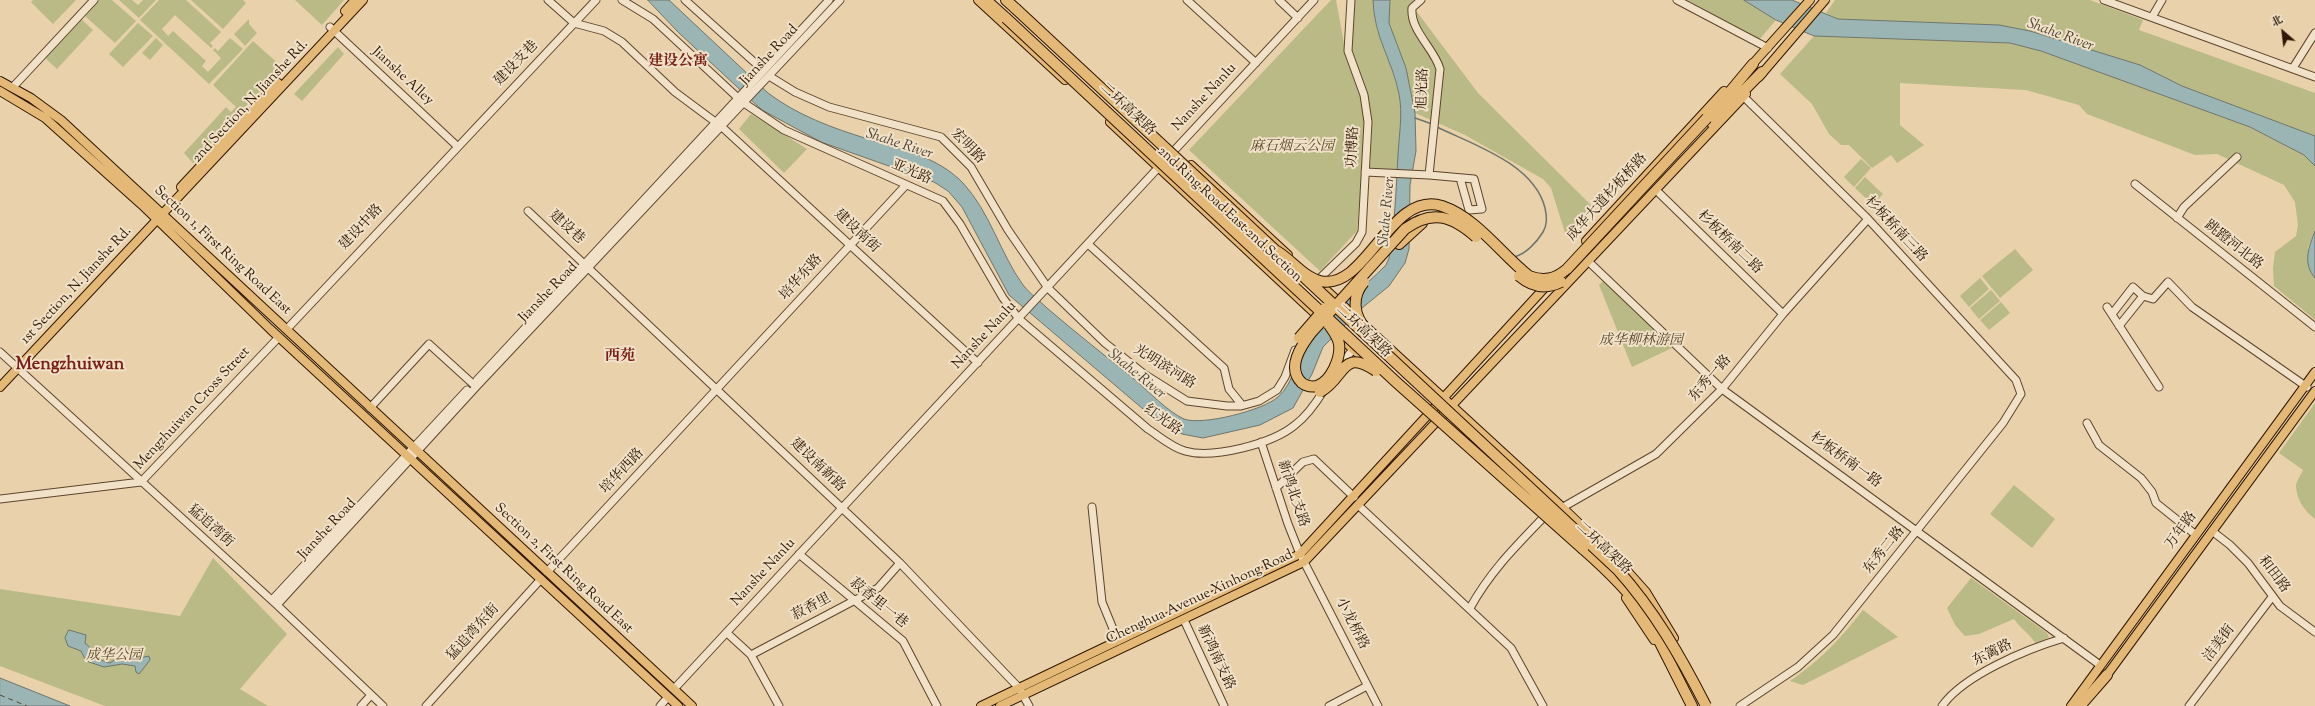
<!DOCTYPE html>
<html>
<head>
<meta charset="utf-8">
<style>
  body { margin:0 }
  #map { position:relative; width:2315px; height:706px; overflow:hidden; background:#e8d1ab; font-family:"Sorts Mill Goudy","Noto Serif SC",serif }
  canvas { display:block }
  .north { position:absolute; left:2263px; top:12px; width:40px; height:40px; -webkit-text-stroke:3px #f0e1c8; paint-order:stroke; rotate:332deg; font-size:11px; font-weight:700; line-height:16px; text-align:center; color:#2f1601 }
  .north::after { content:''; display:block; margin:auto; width:14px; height:18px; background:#2f1601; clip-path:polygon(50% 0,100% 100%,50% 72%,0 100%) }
</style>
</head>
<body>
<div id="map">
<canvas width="2315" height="706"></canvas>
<div class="north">北</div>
</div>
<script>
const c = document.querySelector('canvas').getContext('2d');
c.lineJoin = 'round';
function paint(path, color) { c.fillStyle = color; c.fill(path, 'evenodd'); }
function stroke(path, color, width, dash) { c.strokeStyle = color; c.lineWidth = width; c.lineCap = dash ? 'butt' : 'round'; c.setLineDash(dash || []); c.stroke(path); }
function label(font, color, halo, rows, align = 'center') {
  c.font = font + ' "Sorts Mill Goudy","Noto Serif SC",serif'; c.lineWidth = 4; c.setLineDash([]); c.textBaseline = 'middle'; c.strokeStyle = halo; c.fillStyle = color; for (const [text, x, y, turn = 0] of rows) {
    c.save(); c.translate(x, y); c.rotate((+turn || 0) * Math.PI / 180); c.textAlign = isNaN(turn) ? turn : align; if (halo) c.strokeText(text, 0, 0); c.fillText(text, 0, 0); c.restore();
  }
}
const green = new Path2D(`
  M33,0H76L53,24L31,2Z
  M99,0H112L136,21L115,43L85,16Z
  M119,0H132L138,5L143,0H156L139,18Z
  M159,0H186L221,32L210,43L213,46L211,48L175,15L162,29L168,36L173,31L206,61L202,66L208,72L221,58L213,50L215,48L218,51L230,38L243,49L209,84L140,20Z
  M191,0H243L246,3L223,29Z
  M295,0H344L322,25Z
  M1331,0H1336L1347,60L1362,97L1366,121L1357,231L1320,271L1189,150Z
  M1355,0H1373C1373,34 1391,58 1398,91C1405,117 1397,144 1399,171L1370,169L1372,124L1368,98L1352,50Z
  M1390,0H1414L1411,4L1478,93L1594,208L1566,236L1551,188L1543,179L1465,135L1415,113L1406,68L1389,23Z
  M1687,0H1744L1776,20L1759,40Z
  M1835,0H2090L2143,20L2139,30L2315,93V136L2182,86L2140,65L2030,31L1999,25L1838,19L1826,13Z
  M81,19L93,30L57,69L45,58Z
  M249,19V24L257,33L245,46L234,34Z
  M138,23L153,36L123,67L109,54Z
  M1814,36L2010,43L2041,51L2250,127L2304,155L2315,166V230L2308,248L2315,278V320L2274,286L2273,268L2275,252L2296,236L2298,225L2295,202L2284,185L2217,154L2195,155L2087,114L2079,105L2026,90L1900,83V125L1924,145L1897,163L1891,155L1872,168L1849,145H1841L1829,134L1812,104L1780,74Z
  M156,38L163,45L150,60L142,53Z
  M253,41L282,67L193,163L184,153L226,107L231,112L236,107L213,85Z
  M338,47L344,54L302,101L294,94Z
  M751,114L807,149L784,173L739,129Z
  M1861,159L1871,168L1854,187L1844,177Z
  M1865,177L1883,194L1873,205L1855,188Z
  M2015,249L2033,270L2000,298L1982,276Z
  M1980,278L1989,289L1969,307L1960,296Z
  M1603,281L1668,342L1672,348L1632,367L1599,285Z
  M1991,290L2000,301L1979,319L1970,308Z
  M2001,302L2010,313L1989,330L1980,320Z
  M2315,403V519C2305,512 2296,499 2296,485C2297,481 2301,474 2303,470L2279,453Z
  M2014,485L2055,519L2032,548L1990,514Z
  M213,558L287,634L240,689L268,706H105L0,666V589L180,616Z
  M1971,578L2047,633L2049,637L2036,644C2030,634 2021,629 2014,619L1979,634L1965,636L1955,625L1947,608Z
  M1863,610L1898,637L1803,685L1790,681C1822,659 1839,640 1863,610Z`);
const water = new Path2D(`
  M648,0H669L768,93C797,115 832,128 868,139C901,150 937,156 963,183C990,212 1000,253 1023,285C1030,294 1040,301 1047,308C1075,332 1104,355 1133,378C1147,390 1168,412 1184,419C1202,426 1264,410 1278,397C1294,383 1296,359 1307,343C1326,314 1362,290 1386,265L1389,258C1395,224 1396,190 1398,155C1399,134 1403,115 1399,94C1392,59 1374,38 1373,0H1390L1389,23L1406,68L1415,113L1416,151L1410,185L1409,249L1405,263L1389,286L1362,308L1323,347L1312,374L1293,408L1260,425L1203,438L1182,434L1143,409L1009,295L962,207L948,191L934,182L821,142L762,110L679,33Z
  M1744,0H1792L1838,19L1999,25L2030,31L2140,65L2182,86L2315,136V166L2304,155L2250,127L2041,51L2010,43L1814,36L1776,20Z
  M2315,231V278C2302,263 2309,247 2315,231Z
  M69,630L86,635L85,643C97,652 90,658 110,663L120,656L134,659L149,656L150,660L139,674L136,672L135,666L122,664L104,667L86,661L81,651L68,646L65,638Z
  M0,678L70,706H0Z`);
const stream = new Path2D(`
  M1415,118L1432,124
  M1437,127C1474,145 1534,164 1545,208C1547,216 1548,224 1543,232C1537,242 1526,254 1514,257`);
const ferry = new Path2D(`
  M0,695L27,706`);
const minor = new Path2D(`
  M548,0L574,23L604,31L622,42L675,92L722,127L978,363
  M622,0L653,19L737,97
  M685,0L763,70
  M1187,0L1256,63
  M1279,0L1298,18
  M1677,0L1768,48
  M2104,0L2315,77
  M2152,17L2162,0
  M330,27L457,146
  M2293,68L2315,33
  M769,76L795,92L829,107L941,137L971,167L1008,230L1048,288L1105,343L1144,374L1187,401L1227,406H1241L1259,401L1277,390L1285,377L1295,350
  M13,87L94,0
  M744,103L784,130L943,201L960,224L1003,298L1019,319L1148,429C1159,436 1171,447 1185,451C1213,459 1272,444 1295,425C1307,416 1316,403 1324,390
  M1365,172L1429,175L1440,69C1434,48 1410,31 1412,8L1421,0
  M1429,175L1474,179L1482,209L1469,210L1460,178
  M2135,184L2315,327
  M1657,191L1783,314
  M528,211L900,563L1019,688L1029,706
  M2177,218L2184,207L2237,157
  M1088,244L1224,368L1229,389L1242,405
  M1589,262L1722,389L2100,665
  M1317,281L1356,243L1362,232L1368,122L1364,95L1348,51L1351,0
  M2143,296L2153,299L2168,282L2192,307L2307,387
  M2107,307L2159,387
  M2112,314L2133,287L2143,296L2119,326
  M287,329L596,0
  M0,352L277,605L383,706
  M1339,368L1353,349
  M477,380L829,0
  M370,408L429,344L473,384
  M2087,423L2099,445L2141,478L2152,492L2156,503L2196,535
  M1261,442L1288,524L1300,554L1378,706
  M1276,488L1303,462L1314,459L1354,497
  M0,499L141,482L279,337
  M1358,505L1511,648L1543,706
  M1092,507L1102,602L1118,641
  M1558,510L1656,454L1722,389L1783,314L1868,219
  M2212,531L2230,545L2248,563L2280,606L2315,632
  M799,554L903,641L937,706
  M547,572L906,185
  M272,600L467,390
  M277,605L476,387L840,0
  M1470,608C1490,572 1514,548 1542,519L1549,515
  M1184,620L1224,706
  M727,633L751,655L779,706
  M751,655L878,588L900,563
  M674,689L1314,0
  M361,706L371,695
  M426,706L541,579
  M660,706L668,697
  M1329,706L1367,686
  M1740,706L1798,667L1833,635L2003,423L2021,394L2016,380L1868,219L1744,97
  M1942,706C1964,675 2027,649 2064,638
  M2189,706L2272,597`);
const major = new Path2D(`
  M978,0L1065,80
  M345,11L355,0
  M1749,68L1810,0
  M1759,77L1825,0
  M0,81L31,98L61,120L692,706
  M0,91L45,118L142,205L270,329L678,706
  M1110,122L1322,320
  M1191,165L1288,255
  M181,187L278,83
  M1586,241L1724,91
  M1314,279L1562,507L1621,564L1646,592L1674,638
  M1336,334L1372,366
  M0,387L363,0
  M1626,598L1654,640
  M2104,679L2315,391
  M981,706L1300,554L1549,283
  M1000,706L1304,562L1746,94
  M2071,706L2315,372`);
const highway = new Path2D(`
  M986,0L1006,18
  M1006,0L1016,9
  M1708,118L1753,64
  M1712,123L1762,72
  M1399,244L1422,223
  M1583,549C1607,570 1629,591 1647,617L1692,706
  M2080,706L2107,675`);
const highwayBridge = new Path2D(`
  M1016,9L1275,250C1290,258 1303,277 1320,281C1366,292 1390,190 1442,206C1477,218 1501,254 1529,276C1544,282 1555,279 1567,269L1707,118
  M1006,18L1395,381L1583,549
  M1519,276C1532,287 1545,290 1561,282
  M1304,277L1617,569C1654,610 1681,657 1706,706
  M1364,282C1352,296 1353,315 1366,329
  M1329,325C1333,331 1338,337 1339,344C1341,358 1331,381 1317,386C1312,387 1306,386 1302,383C1286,368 1301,346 1311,333L1405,229C1432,209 1452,216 1476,237
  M1299,338L1325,308
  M1320,392C1346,378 1341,347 1376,371`);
const streetNames = [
  ["Jianshe Road",770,56,-47],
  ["建设支巷",517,64,-46],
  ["Jianshe Alley",402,77,43],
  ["旭光路",1424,89,-88],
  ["Nanshe Nanlu",1205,98,-47],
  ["2nd Section, N. Jianshe Rd.",251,102,-47],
  ["二环高架路",1127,110,43],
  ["宏明路",967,147,46],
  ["功博路",1354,147,-87],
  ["亚光路",911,173,23],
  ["成华大道杉板桥路",1608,198,-48],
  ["2nd Ring Road East 2nd Section",1229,215,43],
  ["建设中路",362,228,-47],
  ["建设巷",566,228,42],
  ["杉板桥南三路",1895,230,47],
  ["建设南街",856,232,43],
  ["杉板桥南二路",1729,243,44],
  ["跳蹬河北路",2233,246,38],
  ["Section 1, First Ring Road East",222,251,43],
  ["培华东路",802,278,-48],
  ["1st Section, N. Jianshe Rd.",77,286,-47],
  ["Jianshe Road",549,293,-46],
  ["二环高架路",1363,332,43],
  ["Nanshe Nanlu",985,336,-47],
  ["光明滨河路",1164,368,32],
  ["东秀一路",1711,379,-49],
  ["Mengzhuiwan Cross Street",193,409,-47],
  ["红光路",1162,421,35],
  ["杉板桥南一路",1845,461,36],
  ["建设南新路",817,466,44],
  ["培华西路",623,472,-47],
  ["新鸿北支路",1292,494,71],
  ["猛追湾街",210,527,42],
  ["Jianshe Road",328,530,-47],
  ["万年路",2182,531,-54],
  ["二环高架路",1603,549,43],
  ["东秀二路",1885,551,-51],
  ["Section 2, First Ring Road East",563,569,43],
  ["Nanshe Nanlu",764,573,-47],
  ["和田路",2273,575,53],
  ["Chenghua Avenue Xinhong Road",1200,598,-25],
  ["菽香里一巷",878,604,39],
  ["菽香里",812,608,-28],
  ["小龙桥路",1351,624,63],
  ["猛追湾东街",474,633,-48],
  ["洁美街",2220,644,-53],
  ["东篱路",1993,654,-26],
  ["新鸿南支路",1215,658,65]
];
const parkNames = [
  ["麻石烟云公园",1292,148],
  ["成华柳林游园",1641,342],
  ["成华公园",114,657]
];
const waterNames = [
  ["Shahe River",2060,36,20],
  ["Shahe River",899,145,18],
  ["Shahe River",1388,212,-85],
  ["Shahe River",1136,375,39]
];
const neighbourhoodNames = [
  ["建设公寓",678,62],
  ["西苑",620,357]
];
const districtNames = [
  ["Mengzhuiwan",70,366]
];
paint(green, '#baba86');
paint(water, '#9ab5b3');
stroke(water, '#6f756c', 1);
stroke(stream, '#6f756c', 1.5);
stroke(ferry, '#4f4636', 1, [5, 4]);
stroke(minor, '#5d452c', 9);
stroke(major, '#2f1601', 10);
stroke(highway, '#2f1601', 12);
stroke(minor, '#f0e1c8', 7);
stroke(major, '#e4b876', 8);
stroke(highway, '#e4b876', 10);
stroke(highwayBridge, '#2f1601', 12, []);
stroke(highwayBridge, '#e4b876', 10);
label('14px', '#2f1601', '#f0e1c8', streetNames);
label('italic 14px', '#594729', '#f0e1c8', parkNames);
label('italic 15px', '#4f4636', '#f0e1c8', waterNames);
label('bold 15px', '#7a1f14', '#f0e1c8', neighbourhoodNames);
label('bold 18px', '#7a1f14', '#f0e1c8', districtNames);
</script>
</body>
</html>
